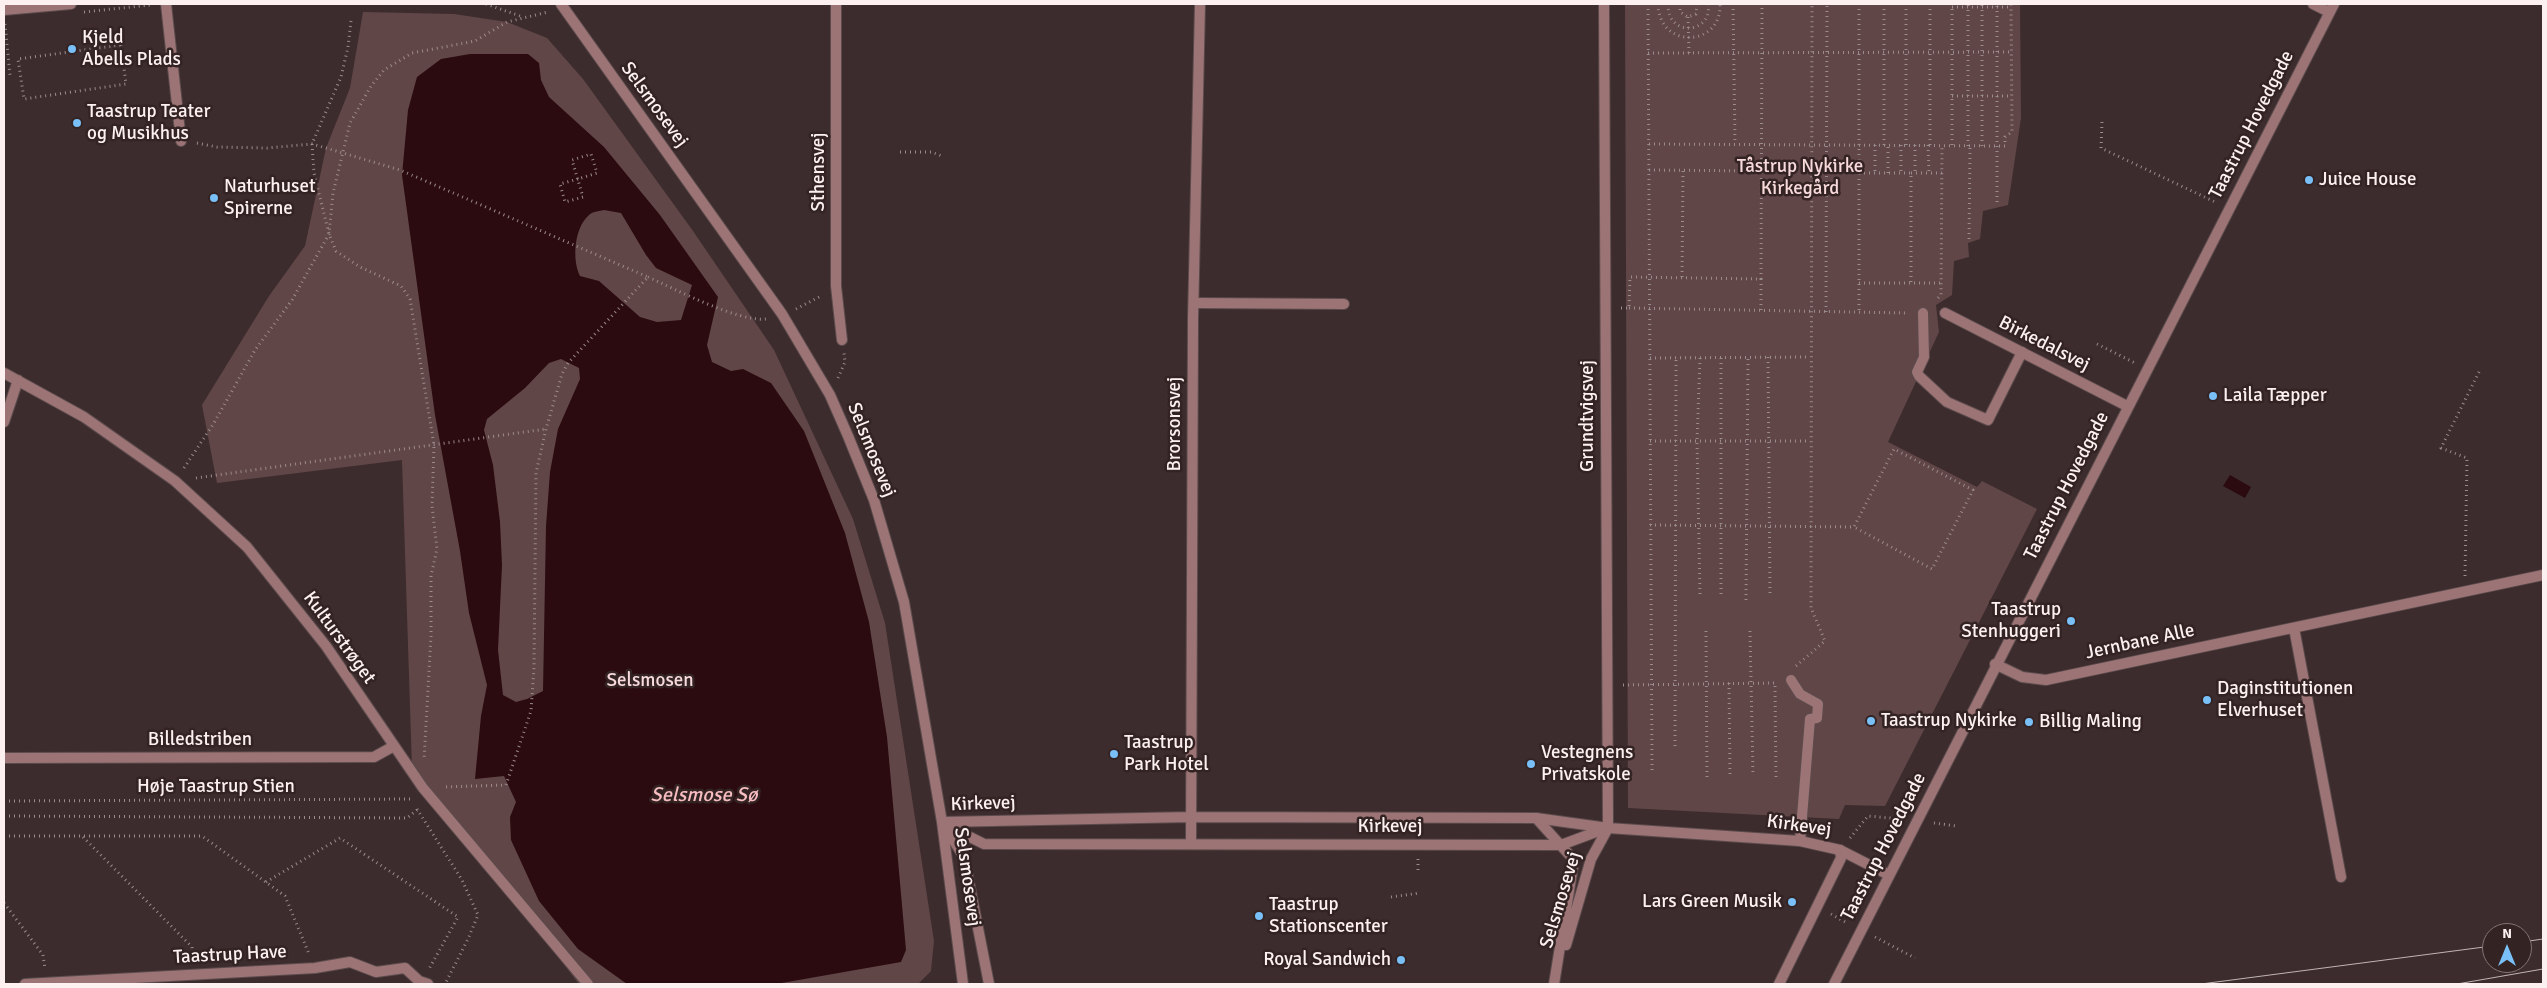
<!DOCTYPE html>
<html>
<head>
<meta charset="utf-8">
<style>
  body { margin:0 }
  #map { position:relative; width:2547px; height:988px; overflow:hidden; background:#3d2c2d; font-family:Signika,sans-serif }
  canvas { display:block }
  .frame { position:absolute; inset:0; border:5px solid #fcf0f1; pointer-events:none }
  .north { position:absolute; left:2482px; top:923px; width:50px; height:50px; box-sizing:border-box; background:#332323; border:1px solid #837575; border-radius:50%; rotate:0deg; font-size:14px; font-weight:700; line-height:20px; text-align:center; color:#fcf0f1 }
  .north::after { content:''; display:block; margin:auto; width:18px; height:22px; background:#79bff8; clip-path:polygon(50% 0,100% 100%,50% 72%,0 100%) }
</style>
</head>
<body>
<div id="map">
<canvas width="2547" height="988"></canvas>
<div class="frame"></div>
<div class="north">N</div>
</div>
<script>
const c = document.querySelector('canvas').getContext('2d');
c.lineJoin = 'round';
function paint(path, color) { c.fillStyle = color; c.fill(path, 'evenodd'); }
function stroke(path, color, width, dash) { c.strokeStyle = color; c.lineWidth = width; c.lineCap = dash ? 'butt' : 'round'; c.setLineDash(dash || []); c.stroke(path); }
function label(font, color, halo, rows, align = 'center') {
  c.font = font + ' Signika,sans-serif'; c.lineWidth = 5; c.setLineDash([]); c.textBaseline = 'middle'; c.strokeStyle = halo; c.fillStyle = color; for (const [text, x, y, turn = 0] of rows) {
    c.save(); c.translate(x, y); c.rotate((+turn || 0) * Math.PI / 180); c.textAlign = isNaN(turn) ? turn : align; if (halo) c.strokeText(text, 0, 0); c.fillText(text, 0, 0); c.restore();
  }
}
const green = new Path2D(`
  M1625,4H2020L2021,118L2008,205L1983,211L1980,239L1968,243L1969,257L1954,261L1952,295L1936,305L1939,332L1888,442L1977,487L1982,481L2037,509L1885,806L1845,805L1839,819L1628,808Z
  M363,12L454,14L507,22L547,38L583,79L693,231L774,350L853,519L885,623L934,941L931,971L918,984H579L412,768L402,460L217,483L202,405L269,296L305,246L326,148L350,88Z`);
const water = new Path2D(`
  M470,54H528L539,63L541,80L549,97L604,147L660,215L718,297L707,345L712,362L731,371L743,369L771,383L804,431L845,533L869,622L887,737L906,950L901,962L776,984H627L578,949L539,901L511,840L510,817L516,802L504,776L475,779L481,716L487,685L469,613L460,551L435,415L402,175L408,110L417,77L441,59ZM604,210L621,213L646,255L656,268L692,285L681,320L657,322L640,317L599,281L580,276C572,260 574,228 589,215C592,212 599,211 604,210ZM561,359L579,368L580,379L558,429L550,472L546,526L543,691L527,699L516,702L503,695L498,650L502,565L500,522L493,465L484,430L487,419L525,388L549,363Z
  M2230,475L2251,487L2245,498L2223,486Z`);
const path = new Path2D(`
  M486,4L523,17
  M1648,4L1652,770
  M1658,4C1659,50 1722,47 1720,4
  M1668,4C1667,38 1713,34 1708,4
  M1680,4V12L1688,17L1696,14L1697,4
  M1733,4L1735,144
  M1859,4V313
  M1884,4V145
  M1906,4V145
  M1952,4V146
  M1952,7H2011
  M84,12L150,5
  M1688,17L1689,53
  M351,21L348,47L341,77L312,144L314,173L329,234L336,251L360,267L401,286L410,299L434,445L432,506L437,549L431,576V636L424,760
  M5,24L10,75
  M121,45L126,84L24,99L18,59Z
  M1648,53L2012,52
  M1952,96H2012
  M2102,122L2101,148L2215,202
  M197,143L217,147L267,148L312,144L326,148L400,170L648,277L568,363L562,374L546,429L536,473L534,668L531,711L506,785L443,787
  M1649,144L2005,146V137L2012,132L2011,4
  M1875,145V173
  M1901,145V173
  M1915,145V173
  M1928,145L1929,173
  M1930,145V4
  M1968,146V4
  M1982,146V4
  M900,152H931L942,156
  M1649,170L1761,171
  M1859,173H1911V283
  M1888,173V145
  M1911,173H1942
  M578,179L560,184L565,202L583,197L572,160L591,154L597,173L578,179
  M1997,202V4
  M1969,239L1970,146
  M648,277C675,289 738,322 766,319
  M1682,277L1683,171
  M1761,279L1762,4
  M1859,283H1941
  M1938,298L1941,295L1942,145
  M1621,308H1629L1630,277L1761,279V311
  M1629,308L1907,313
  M796,309L821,296
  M1826,312L1827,4
  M2097,344L2135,363
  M1768,357L1770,594
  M1650,358L1810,357
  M1700,358L1697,441L1700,595
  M1721,358V594
  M838,378L845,362L844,353
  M1650,441H1810
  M184,468L214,423L255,350L292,300L329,234L333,193L350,123L371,86L384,70L412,53L475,41L507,22L548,12
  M196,478L546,429
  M1650,525L1854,527L1894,449L1973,490L1932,569L1854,527
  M2465,576L2467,458L2441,448L2480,370
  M1746,600L1748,358
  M1706,631L1707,780
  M1750,631L1753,776
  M1796,666L1825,641L1811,608L1812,4
  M1729,683L1730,777
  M1623,685L1776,683
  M1775,686L1776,777
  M1675,746L1676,358
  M4,801L413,799
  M417,809L462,880L478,915L468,939L445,984
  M4,816L407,818L417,810
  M1934,823L1956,826
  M4,836H202L285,896L309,954
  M83,837L192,947L194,960
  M1850,838L1868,816L1900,819
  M1418,859V871
  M266,882L340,838L458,917L429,969
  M1391,897L1420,893
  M4,903L43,955L45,969
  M1831,914L1847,923
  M1875,937L1915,958`);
const service = new Path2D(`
  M1194,303L1344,304
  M1923,313L1924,357L1917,372L1919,376L1947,402L1988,420L2022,352
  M1791,680L1800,694L1818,704L1817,718L1810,719L1800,841
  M1536,818L1574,860L1554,984
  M1566,945L1591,859L1608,828
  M1779,984L1841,858L1840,850`);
const minor = new Path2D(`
  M166,4L181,141
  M561,4L782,314L830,395L848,436L874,500L904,602L942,822L963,984
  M836,4V286L842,340
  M1604,4L1608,828
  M2313,4L2329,12
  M4,10L71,4
  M1945,313L2127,406
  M4,373L84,417L175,481L247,547L326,646L423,788L588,984
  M4,422L18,380
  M2294,628L2341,877
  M1995,664L2022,677L2046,680L2543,575
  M4,758L374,757L394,746
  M942,822L1191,817L1536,818L1608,828L1800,841L1840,850L1889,875
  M944,824L984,844L1561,845L1604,829
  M944,825L964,857L989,984
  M1191,844L1193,319L1200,4
  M25,984L315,968L350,962L376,972L405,968L419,981L428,984`);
const tertiary = new Path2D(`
  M1834,984L2334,4`);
const tram = new Path2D(`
  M2522,942L2543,939
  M2201,984L2492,946
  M2457,984L2543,969`);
const markers = [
  [72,49,5,"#79bff8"],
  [77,123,5,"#79bff8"],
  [2309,180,5,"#79bff8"],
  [214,198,5,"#79bff8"],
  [2213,396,5,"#79bff8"],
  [2071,621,5,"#79bff8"],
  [2207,700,5,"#79bff8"],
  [1871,721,5,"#79bff8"],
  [2029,722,5,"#79bff8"],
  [1114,754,5,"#79bff8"],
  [1531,764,5,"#79bff8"],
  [1792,902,5,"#79bff8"],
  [1259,916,5,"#79bff8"],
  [1401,960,5,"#79bff8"]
];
const poiNames = [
  ["Kjeld",82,38],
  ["Abells Plads",82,60],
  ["Taastrup Teater",87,112],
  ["og Musikhus",87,134],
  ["Juice House",2319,180],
  ["Naturhuset",224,187],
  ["Spirerne",224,209],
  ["Laila Tæpper",2223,396],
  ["Taastrup",2061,610,"right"],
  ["Stenhuggeri",2061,632,"right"],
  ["Daginstitutionen",2217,689],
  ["Elverhuset",2217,711],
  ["Taastrup Nykirke",1881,721],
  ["Billig Maling",2039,722],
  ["Taastrup",1124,743],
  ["Park Hotel",1124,765],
  ["Vestegnens",1541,753],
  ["Privatskole",1541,775],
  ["Lars Green Musik",1782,902,"right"],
  ["Taastrup",1269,905],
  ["Stationscenter",1269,927],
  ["Royal Sandwich",1391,960,"right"]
];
const streetNames = [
  ["Selsmosevej",654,105,54],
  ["Taastrup Hovedgade",2252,125,-63],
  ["Sthensvej",819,172,-90],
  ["Birkedalsvej",2044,344,27],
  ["Grundtvigsvej",1588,416,-90],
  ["Brorsonsvej",1175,424,-90],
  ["Selsmosevej",871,450,68],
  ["Taastrup Hovedgade",2067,486,-63],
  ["Kulturstrøget",339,638,54],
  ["Jernbane Alle",2140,642,-12],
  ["Billedstriben",200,740],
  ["Høje Taastrup Stien",216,787],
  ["Kirkevej",983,804,-2],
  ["Kirkevej",1799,826,8],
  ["Kirkevej",1390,827],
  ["Taastrup Hovedgade",1884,847,-63],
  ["Selsmosevej",967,877,82],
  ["Selsmosevej",1561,900,-73],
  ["Taastrup Have",230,955,-3]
];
const parkNames = [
  ["Tåstrup Nykirke",1800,167],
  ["Kirkegård",1800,189],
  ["Selsmosen",650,681]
];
const waterNames = [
  ["Selsmose Sø",704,796]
];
paint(green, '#614647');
paint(water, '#2b0b0f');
stroke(service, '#5c4b4c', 12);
stroke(minor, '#5c4b4c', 12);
stroke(tertiary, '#5c4b4c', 12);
stroke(path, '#9a8b8c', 3, [1, 4]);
stroke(service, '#9c7476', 10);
stroke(minor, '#9c7476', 10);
stroke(tertiary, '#9c7476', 10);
stroke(tram, '#c2b4b5', 1);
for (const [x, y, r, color] of markers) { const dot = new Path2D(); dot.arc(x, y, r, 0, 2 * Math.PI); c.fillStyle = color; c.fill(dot); stroke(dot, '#332323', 2); }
label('19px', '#fcf0f1', '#332323', poiNames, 'left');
label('19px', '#fcf0f1', '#332323', streetNames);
label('19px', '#f8dadb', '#332323', parkNames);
label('italic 20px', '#f7bdc0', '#332323', waterNames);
</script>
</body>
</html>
